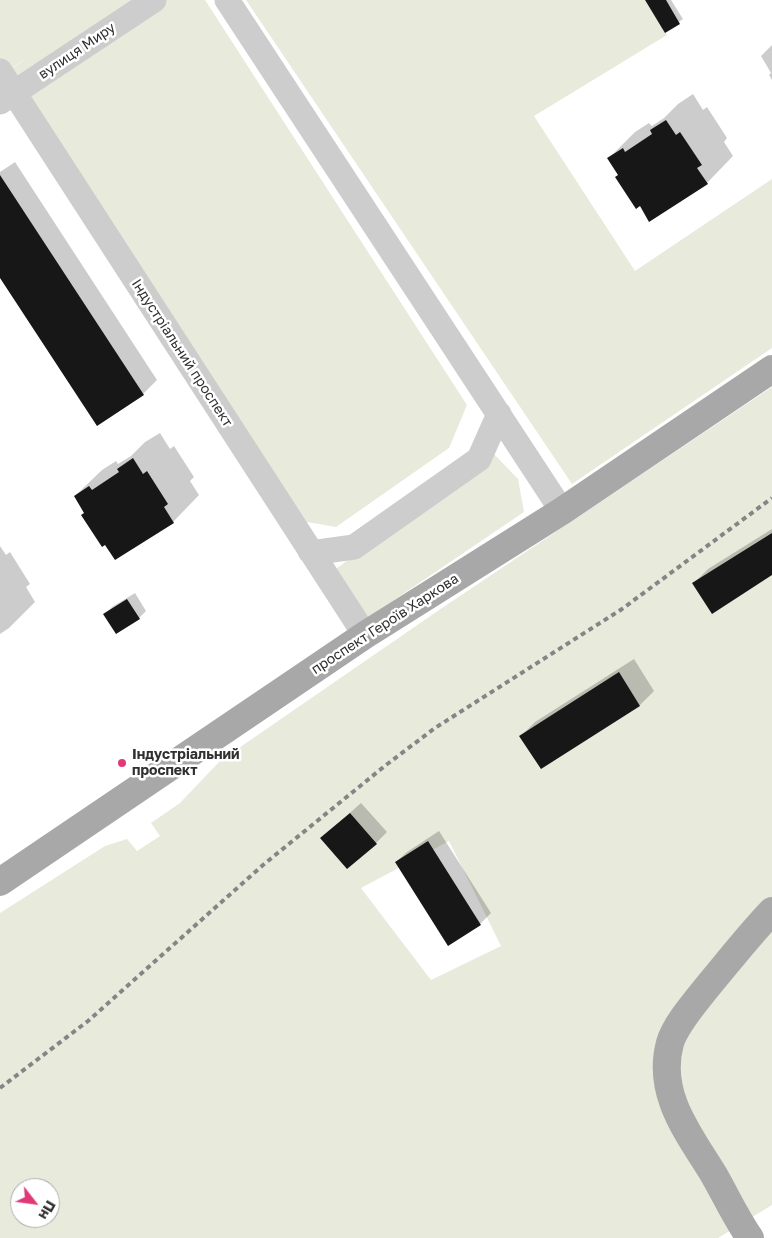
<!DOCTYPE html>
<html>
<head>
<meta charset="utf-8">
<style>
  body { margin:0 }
  #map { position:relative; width:772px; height:1238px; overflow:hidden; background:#fff; font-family:"Golos Text",sans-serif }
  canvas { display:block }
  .north { position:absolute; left:10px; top:1178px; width:50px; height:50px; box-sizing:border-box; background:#fff; border:1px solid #acacac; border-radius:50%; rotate:120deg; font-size:14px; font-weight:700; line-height:20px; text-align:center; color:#303030 }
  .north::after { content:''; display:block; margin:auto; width:18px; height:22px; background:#e13978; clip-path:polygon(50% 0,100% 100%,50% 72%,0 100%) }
</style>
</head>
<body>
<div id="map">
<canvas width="772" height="1238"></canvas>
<div class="north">Пн</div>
</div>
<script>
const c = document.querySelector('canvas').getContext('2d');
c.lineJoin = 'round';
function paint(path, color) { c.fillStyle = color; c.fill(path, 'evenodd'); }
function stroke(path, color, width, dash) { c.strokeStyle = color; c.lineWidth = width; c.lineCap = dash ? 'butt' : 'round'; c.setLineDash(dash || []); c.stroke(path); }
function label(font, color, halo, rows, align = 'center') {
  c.font = font + ' "Golos Text",sans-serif'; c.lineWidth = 5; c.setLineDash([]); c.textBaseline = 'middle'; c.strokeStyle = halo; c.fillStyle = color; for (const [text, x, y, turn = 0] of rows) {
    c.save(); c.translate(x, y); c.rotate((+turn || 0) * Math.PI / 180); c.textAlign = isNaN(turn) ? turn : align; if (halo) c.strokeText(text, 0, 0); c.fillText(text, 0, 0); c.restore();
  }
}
const green = new Path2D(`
  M0,0H205L467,405L449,448L336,527L290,519L0,76L31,56L0,75Z
  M246,0H645L667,35L534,116L635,271L772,179V348L572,484Z
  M772,387V1205L718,1238H0V913L105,846L127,839L137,851L160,836L151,823L180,803L220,761L442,608ZM449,841L501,946L431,980L361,888ZM20,1188H50V1218H20Z
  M493,453L518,479L524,512L366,619L333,571Z`);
const shadow = new Path2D(`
  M646,0H671L683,19L666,31Z
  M772,45V80L769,75L771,73L761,56Z
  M693,94L703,110L707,107L727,138L724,142L733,156L707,183L620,175L609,158L635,132L649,123L652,126L664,118L678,104Z
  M15,162L157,380L143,394L0,276V172Z
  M160,433L170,449L174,446L194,477L190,481L199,495L173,522L86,513L75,496L102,470L116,461L118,464L131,456L145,442Z
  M772,529V574L694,583L708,569Z
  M0,546L6,555L10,552L30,584L26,587L35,602L9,628L0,634Z
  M135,593L146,611L139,618L116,632L105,614L112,607Z
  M634,659L654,691L640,705L541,768L521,736L535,722Z
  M361,803L387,832L376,843L333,828Z
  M439,831L491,913L480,924L396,862L407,852Z`);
const building = new Path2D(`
  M645,0H666L680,24L665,33Z
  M666,120L676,135L680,132L702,165L697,168L708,184L649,222L640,206L636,209L615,177L618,175L607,158L623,148L625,152L652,134L650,130Z
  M0,175L144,395L97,426L0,278Z
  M133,458L143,474L147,471L168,504L164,507L174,523L115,560L105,545L102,547L81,515L84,513L74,496L89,486L92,490L119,472L117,469Z
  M772,533V575L712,614L692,583Z
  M127,599L140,619L116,634L103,614Z
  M619,672L640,706L541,769L519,736Z
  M350,813L377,844L347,869L320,838Z
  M428,841L481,925L448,946L395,862Z`);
const minor = new Path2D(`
  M227,0L562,511
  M0,71L365,635
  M0,102L154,0
  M310,551L318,552L354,547L479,459L499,414`);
const major = new Path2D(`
  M0,882L365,635L562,511L772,369
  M750,1238C736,1218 726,1196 714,1175C689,1134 656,1094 670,1043C675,1025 696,1001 708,986C729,961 749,935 772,911`);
const rail = new Path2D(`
  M0,1088L88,1021L263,865L386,765L435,728L622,609L772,498`);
const markers = [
  [122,763,5,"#e13978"]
];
const streetNames = [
  ["вулиця Миру",77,51,-34],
  ["Індустріальний проспект",182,353,57],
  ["проспект Героїв Харкова",385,624,-33]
];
const poiNames = [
  ["Індустріальний",132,755],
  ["проспект",132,771]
];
paint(green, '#e8eadc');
paint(shadow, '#0003');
paint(building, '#171717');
stroke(minor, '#cdcdcd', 25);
stroke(major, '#a8a8a8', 28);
stroke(rail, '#858585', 4, [5, 4]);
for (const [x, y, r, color] of markers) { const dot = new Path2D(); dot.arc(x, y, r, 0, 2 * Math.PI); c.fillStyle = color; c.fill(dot); stroke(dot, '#fff', 2); }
label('14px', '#303030', '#fff', streetNames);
label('bold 14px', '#303030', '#fff', poiNames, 'left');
</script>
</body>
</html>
